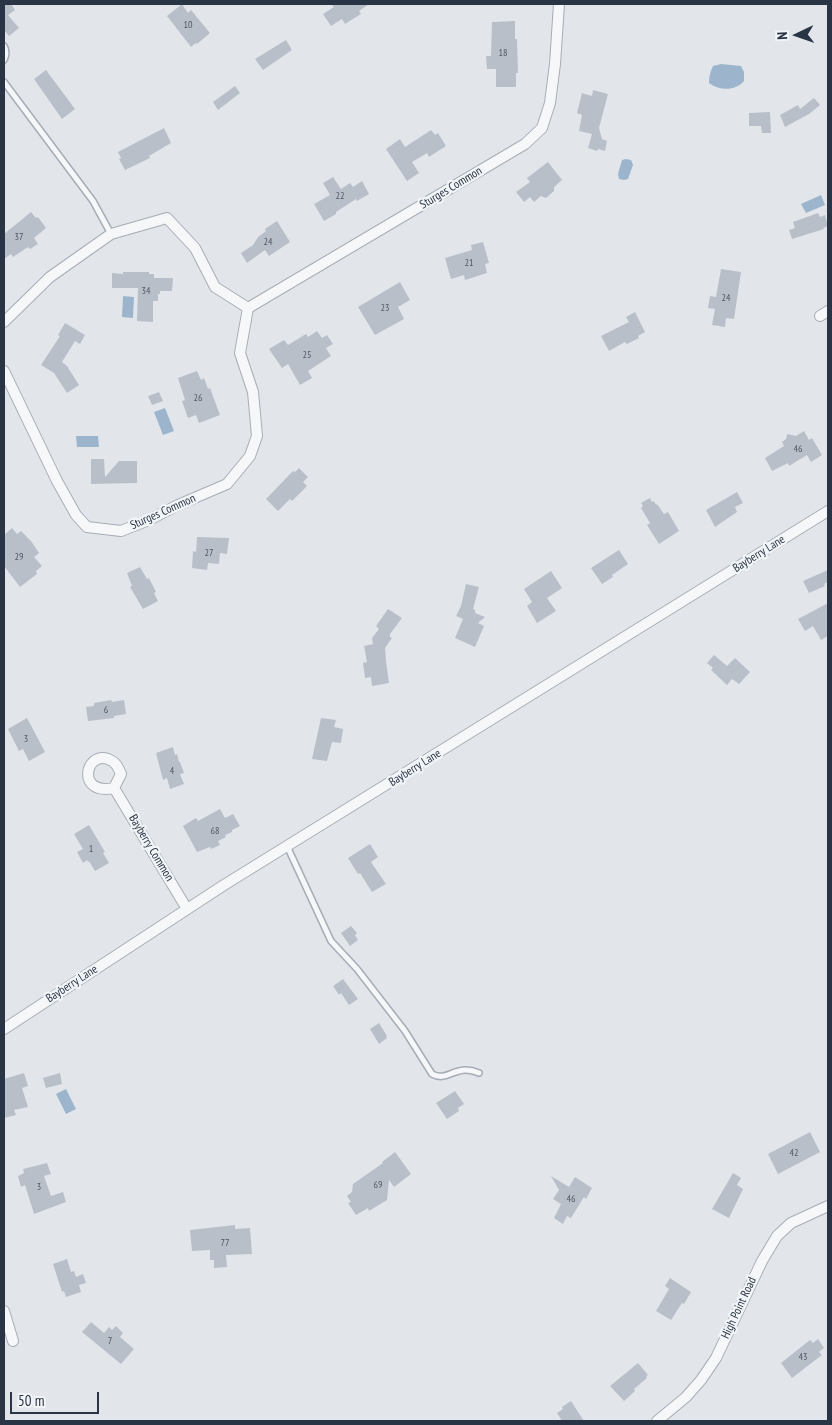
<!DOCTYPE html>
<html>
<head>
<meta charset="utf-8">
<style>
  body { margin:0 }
  #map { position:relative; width:832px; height:1425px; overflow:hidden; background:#e2e6eb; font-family:"PT Sans Narrow",sans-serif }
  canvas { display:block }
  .frame { position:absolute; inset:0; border:5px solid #293444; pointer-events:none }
  .north { position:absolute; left:772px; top:10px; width:50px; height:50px; -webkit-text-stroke:4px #f2f5f8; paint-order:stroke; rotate:267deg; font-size:14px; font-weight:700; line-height:20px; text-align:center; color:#293444 }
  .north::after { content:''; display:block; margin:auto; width:18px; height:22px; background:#293444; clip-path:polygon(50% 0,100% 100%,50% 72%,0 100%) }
  .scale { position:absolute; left:10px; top:1392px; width:89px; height:22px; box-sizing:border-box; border:2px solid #293444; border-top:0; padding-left:6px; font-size:15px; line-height:18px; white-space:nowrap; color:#293444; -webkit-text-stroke:4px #f2f5f8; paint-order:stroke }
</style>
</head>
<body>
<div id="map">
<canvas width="832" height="1425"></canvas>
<div class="frame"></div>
<div class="north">N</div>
<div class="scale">50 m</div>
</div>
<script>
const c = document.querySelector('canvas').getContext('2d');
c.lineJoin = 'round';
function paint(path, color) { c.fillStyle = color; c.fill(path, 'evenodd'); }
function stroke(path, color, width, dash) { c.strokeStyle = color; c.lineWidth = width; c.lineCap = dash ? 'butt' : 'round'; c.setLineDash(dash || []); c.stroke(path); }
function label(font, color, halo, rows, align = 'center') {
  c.font = font + ' "PT Sans Narrow",sans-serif'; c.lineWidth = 4.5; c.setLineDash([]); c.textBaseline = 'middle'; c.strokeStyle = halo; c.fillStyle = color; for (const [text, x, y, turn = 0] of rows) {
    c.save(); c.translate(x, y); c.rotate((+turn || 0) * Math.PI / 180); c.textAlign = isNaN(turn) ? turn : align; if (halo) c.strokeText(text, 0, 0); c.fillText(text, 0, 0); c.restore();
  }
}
const water = new Path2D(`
  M721,64L741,66L744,72V81C736,91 719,91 709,83C709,77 710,72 713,66Z
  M626,159L631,160L633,165L628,179L624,180L619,179L618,174L622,160Z
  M821,195L825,205L806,213L801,204Z
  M123,296L134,297L133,318L122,317Z
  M165,408L174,431L163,435L154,412Z
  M76,436H98L99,447H77Z
  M66,1089L76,1109L66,1114L56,1094Z`);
const building = new Path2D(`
  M4,4H11L15,10L8,15L19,28L9,36L4,30Z
  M182,4L188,13L191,10L210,33L197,44L196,43L191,47L167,16Z
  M331,4H369L359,11L361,14L345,24L342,19L331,26L323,14L334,7Z
  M515,21V39H517L518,73H516V87H496V69H487L486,56H491L492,22Z
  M286,40L292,50L263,70L255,59Z
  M46,70L75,109L62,119L34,79Z
  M235,86L240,93L218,110L213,102Z
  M593,90L608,94L599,128L602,139L607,141L605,151L598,149L597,151L588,148L592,134L579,131L582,115L577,113L582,93L592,96Z
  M814,98L820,105L809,114L785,127L780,115L798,105L800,109Z
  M770,112L771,133H762L761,126H749V113Z
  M164,128L171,143L149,156L150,158L125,170L119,159L121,158L118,152Z
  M431,130L435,135L438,133L446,146L429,157L427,153L412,162L419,173L407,181L386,149L400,139L405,147Z
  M548,162L562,180L554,187V191L546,198L541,196L534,202L530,197L524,202L516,192L530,182L527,178Z
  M333,177L341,189L350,183L353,187L362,181L369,194L357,201L356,199L336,212V214L324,221L314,204L330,195L323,183Z
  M31,212L36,218L38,217L46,228L34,238L38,244L30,249L28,247L13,257L11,254L4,259V234Z
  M818,213L820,217L825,215L828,226L823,228L824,229L792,239L789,230L795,228L793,222Z
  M277,221L290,242L269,256L265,250L247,263L241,253L253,245L258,237L266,231L265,229Z
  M483,242L489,263L485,264L487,273L465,280L464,275L451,279L445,258L472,250L471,245Z
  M721,269L741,272L734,319L726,318L725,327L712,325L715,309L708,308L710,296L716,297Z
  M123,272H149V274H154V278H173L172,291H160V294H158V301H153V322L137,321L138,288H112V273L123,274Z
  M400,282L410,300L398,307L404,319L375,335L358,307Z
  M635,312L645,332L638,336L639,338L627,344L625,342L609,351L601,336L629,322L626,317Z
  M65,323L85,335L80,344L75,341L62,362L67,366L79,385L67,393L54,373L41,365L60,336L58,335Z
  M317,331L322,338L327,335L333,344L326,348L331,356L308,371L312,378L300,385L288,364L282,368L269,349L284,340L288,345L306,334L308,337Z
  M197,371L201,380L204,378L208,389L210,388L220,415L199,423L196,415L188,418L182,401L185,400L178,378Z
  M159,392L163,401L152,405L148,396Z
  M804,431L809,440L812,438L822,455L811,462L807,455L789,466L788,463L772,471L765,458L784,446L782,442L786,439L787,434L796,436Z
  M91,459H104L105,477L119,461H137V483L91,484Z
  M299,468L308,477L303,482L307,486L292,501L290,499L278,511L266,499L293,471L295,472Z
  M737,492L743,503L735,507L737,512L715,527L706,510Z
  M650,498L652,502L654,501L656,505L657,504L664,514L668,512L679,531L659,544L647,525L650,523L641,508L643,506L641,503Z
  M12,528L17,534L21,531L31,541L39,553L34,557L42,566L36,571L37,574L20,587L4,566V535Z
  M197,537L229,538L227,554L220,553L219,564L208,563L207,570L192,568L193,551L196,552Z
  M619,550L628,564L612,575L613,577L602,584L591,568Z
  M140,567L147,579L149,578L156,592L154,593L158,601L143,609L130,587L132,586L127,573Z
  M828,570V582L824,584L825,586L809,593L803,581Z
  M551,571L562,588L547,598L556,611L537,623L527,606L532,602L524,589Z
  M466,584L479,587L473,609L475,610V613L485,617L478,623L484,626L475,647L455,638L463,619L456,616L461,606Z
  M828,603V636L821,640L813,626L805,631L798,619Z
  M388,609L402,618L390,634V637L392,638L385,648L386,661L389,683L372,686L371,677L365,678L363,663L367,662L364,646L373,644L372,638L379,629L376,626Z
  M714,655L727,666L735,658L750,672L739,684L732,679L727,685L711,670L713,668L707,663Z
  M111,700L112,702L124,700L126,714L114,716V718L88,721L86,707L94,706V703Z
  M27,718L45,752L29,761L23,749L19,751L8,729Z
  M321,718L336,720L334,727L343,729L341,743L332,742L327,761L312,759Z
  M173,747L175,755L177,754L179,762H180L184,773L180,774L184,784L170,789L167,778L163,780L156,753Z
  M220,809L225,818L233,814L240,826L232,830V832L225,835L226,837L218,841L220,845L211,849L210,847L197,852L183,826L196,818L198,821Z
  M89,825L105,852L103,853L109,863L95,871L89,861L88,862L87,860L83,863L77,852L83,849L74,834Z
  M370,844L378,857L371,862L386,884L372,892L360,873L358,874L348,858Z
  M351,926L357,933L355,935L358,940L350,946L341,933Z
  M343,979L358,999L349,1005L341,993L339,995L333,986Z
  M379,1023L387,1036H386L387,1038L379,1044L370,1029Z
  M24,1073L28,1086L22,1088L28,1107L14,1110L16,1115L4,1118V1079Z
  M60,1073L62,1084L46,1088L43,1078Z
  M455,1091L464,1104L458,1108L459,1111L447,1119L436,1103Z
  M810,1132L820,1152L778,1174L768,1154Z
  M395,1152L411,1174L394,1187L389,1180L387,1200L369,1211L368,1208L356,1215L348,1203L351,1202L347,1196L352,1192L353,1184L383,1163L382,1162Z
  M47,1163L51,1174L44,1176L51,1196L63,1192L66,1202L34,1214L25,1185L21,1187L18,1176L24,1173L23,1169Z
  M733,1173L741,1178L737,1185L743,1189L729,1218L712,1209Z
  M551,1176L569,1187L575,1177L592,1188L586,1199L584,1197L571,1218L567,1216L563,1224L554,1218L561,1204L553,1199L559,1190Z
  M235,1225V1229L250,1228L252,1254L226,1255L227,1267L214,1268V1260H210V1250L192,1251L190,1230Z
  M67,1259L71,1272L74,1271L76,1277L83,1274L86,1283L79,1285L81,1292L66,1297L64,1291L62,1292L53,1264Z
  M670,1278L691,1292L684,1304L682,1303L671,1320L656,1311L669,1289L665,1286Z
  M91,1322L104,1333L109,1327L112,1330L116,1326L123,1333L120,1337L134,1349L121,1364L82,1332Z
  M818,1339L824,1348L819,1352L822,1355L792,1378L781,1363L810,1340L813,1343Z
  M638,1363L648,1375L646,1376L647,1378L634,1389L635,1391L624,1401L610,1386Z
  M571,1401L578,1412L584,1421H562L557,1413L563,1409L562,1407Z`);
const service = new Path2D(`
  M4,46C7,50 6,56 4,60
  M4,82L93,201L111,234
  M287,846L331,941L357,969L405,1031L432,1074C443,1080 449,1073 459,1071C466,1069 472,1070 479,1073`);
const minor = new Path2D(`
  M820,316L828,311
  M4,322L50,277L111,234L167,218L195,248L215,287L248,308
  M4,371L57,481L76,515L87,527L121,531L149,520L178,505L227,484L250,456L257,436L253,392L240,353L248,308L525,144L542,128L550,103L555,64L559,4
  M114,788L121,774C118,767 116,762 108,759C85,751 76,796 114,788L187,909
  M4,1029L224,885L828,511
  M4,1311L13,1341
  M657,1421L686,1397L701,1380L716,1358L762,1261L777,1236L791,1223L828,1206`);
const numberNames = [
  ["10",188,25],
  ["18",503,53],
  ["22",340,196],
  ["37",19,237],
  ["24",268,242],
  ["21",469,263],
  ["34",146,291],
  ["24",726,298],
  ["23",385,308],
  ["25",307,355],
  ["26",198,398],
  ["46",798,449],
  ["27",209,553],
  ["29",19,557],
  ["6",106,710],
  ["3",26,739],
  ["4",172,771],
  ["68",215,831],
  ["1",91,849],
  ["42",794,1153],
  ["69",378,1185],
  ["3",39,1187],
  ["46",571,1199],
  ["77",225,1243],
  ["7",110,1341],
  ["43",803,1357]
];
const streetNames = [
  ["Sturges Common",451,188,-31],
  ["Sturges Common",163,512,-24],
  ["Bayberry Lane",759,554,-32],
  ["Bayberry Lane",415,768,-32],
  ["Bayberry Common",151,848,59],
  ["Bayberry Lane",72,984,-33],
  ["High Point Road",739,1308,-65]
];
paint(water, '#9cb5cc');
paint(building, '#b9bfc9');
stroke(service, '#a7adb6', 8);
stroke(minor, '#a7adb6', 12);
stroke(service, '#f5f7f9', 5);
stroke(minor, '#f5f7f9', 10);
label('10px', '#4d5765', null, numberNames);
label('12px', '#293444', '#f2f5f8', streetNames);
</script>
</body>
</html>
